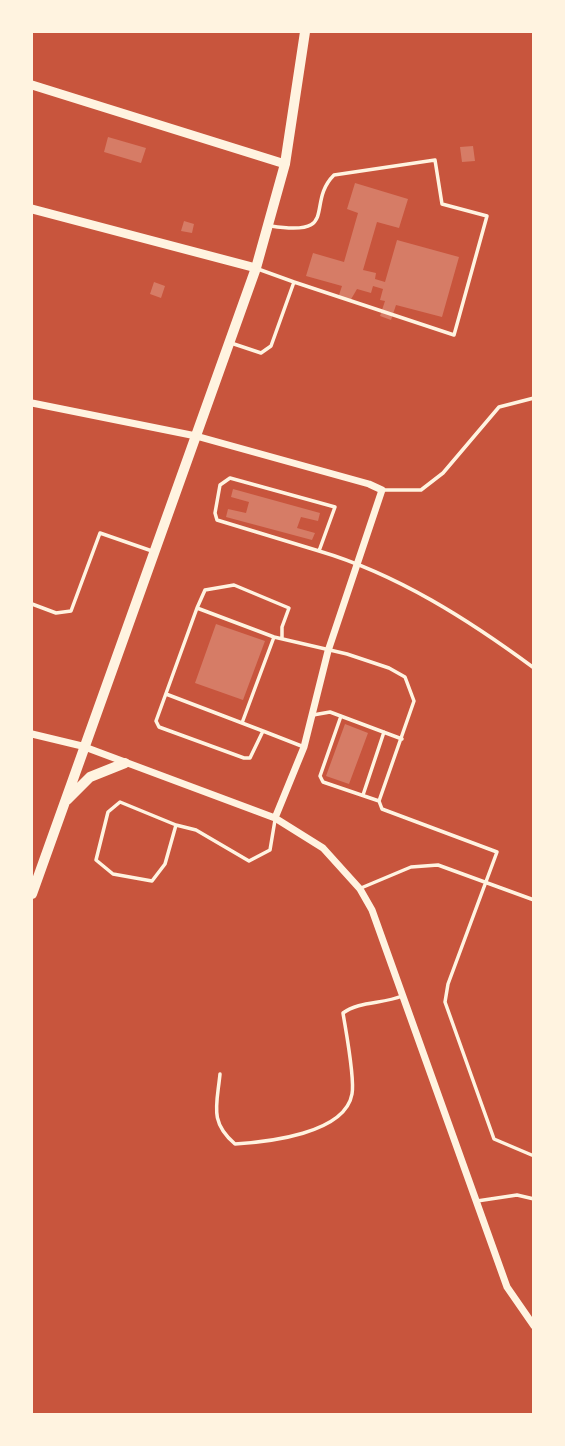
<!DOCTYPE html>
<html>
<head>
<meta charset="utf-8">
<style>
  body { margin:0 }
  #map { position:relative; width:565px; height:1446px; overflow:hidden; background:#c8553d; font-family:Quicksand,sans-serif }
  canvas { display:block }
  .frame { position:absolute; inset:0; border:33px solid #fff3e0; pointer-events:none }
</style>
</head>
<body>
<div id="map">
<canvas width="565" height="1446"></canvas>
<div class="frame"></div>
</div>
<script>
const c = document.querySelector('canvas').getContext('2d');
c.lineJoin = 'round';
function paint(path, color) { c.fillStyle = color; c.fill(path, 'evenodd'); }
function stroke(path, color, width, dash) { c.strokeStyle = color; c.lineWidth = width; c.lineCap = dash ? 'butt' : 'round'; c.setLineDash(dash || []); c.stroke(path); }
const building = new Path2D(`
  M108,137L146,148L141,163L104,152Z
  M473,146L475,161L462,162L460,147Z
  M355,183L408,199L399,228L377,222L363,270L376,273L375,279L385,282L397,240L459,257L442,317L396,305L391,320L380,316L385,301L380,300L383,289L373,286L371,293L357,289L350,301L338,298L342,286L306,276L313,253L344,262L358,213L347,209Z
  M184,221L194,224L192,233L181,231Z
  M154,282L165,286L161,298L150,294Z
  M233,489L320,513L318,521L301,517L297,528L315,533L312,540L226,517L228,509L246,513L249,502L231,497Z
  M216,624L265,641L243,700L195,683Z
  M345,724L368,733L349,784L326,776Z`);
const service = new Path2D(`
  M271,226C341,237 305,204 334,175L435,160L442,204L487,216L454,335L294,282
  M231,343L261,353L271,346L294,282L258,269
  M230,478L335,507L319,551L217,520L215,513L220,485Z
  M384,490H421L443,473L499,407L534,398
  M319,551C397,574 469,620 534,668
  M32,604L56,613L71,611L100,533L152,551
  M197,608L205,590L234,585L289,608L282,627V639
  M166,694L263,731
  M313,715L330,712L402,739
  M341,716L320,776L323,782L379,801
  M242,723L274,637
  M304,747L263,731L250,758H244L159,727L156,721L197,608L274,637L347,654L389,668L405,677L414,701L379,801L382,809L497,852L448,984L445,1002L494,1139L534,1156
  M363,795L384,732
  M176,825L165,864L152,881L113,874L96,860L108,812L120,802L176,825L196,830L249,861L270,850L275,820
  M361,888L411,867L438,865L534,900
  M220,1074C217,1105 209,1122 235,1144C267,1142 345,1134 352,1094C355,1078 346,1032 343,1013C359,1001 383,1004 402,996
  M477,1201L517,1195L534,1199`);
const minor = new Path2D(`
  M32,403L196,436L369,484L382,490L328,651L304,747L275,818
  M32,734L82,746L275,818L323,848L360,889L372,910L507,1287L534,1326`);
const tertiary = new Path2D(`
  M32,85L285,164
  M32,209L256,268`);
const primary = new Path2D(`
  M67,800L90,777L125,763
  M32,894L256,268L285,164L305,32`);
paint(building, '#d67c66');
stroke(service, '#fff3e0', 3.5);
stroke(minor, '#fff3e0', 7);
stroke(tertiary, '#fff3e0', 9);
stroke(primary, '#fff3e0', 10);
</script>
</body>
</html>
